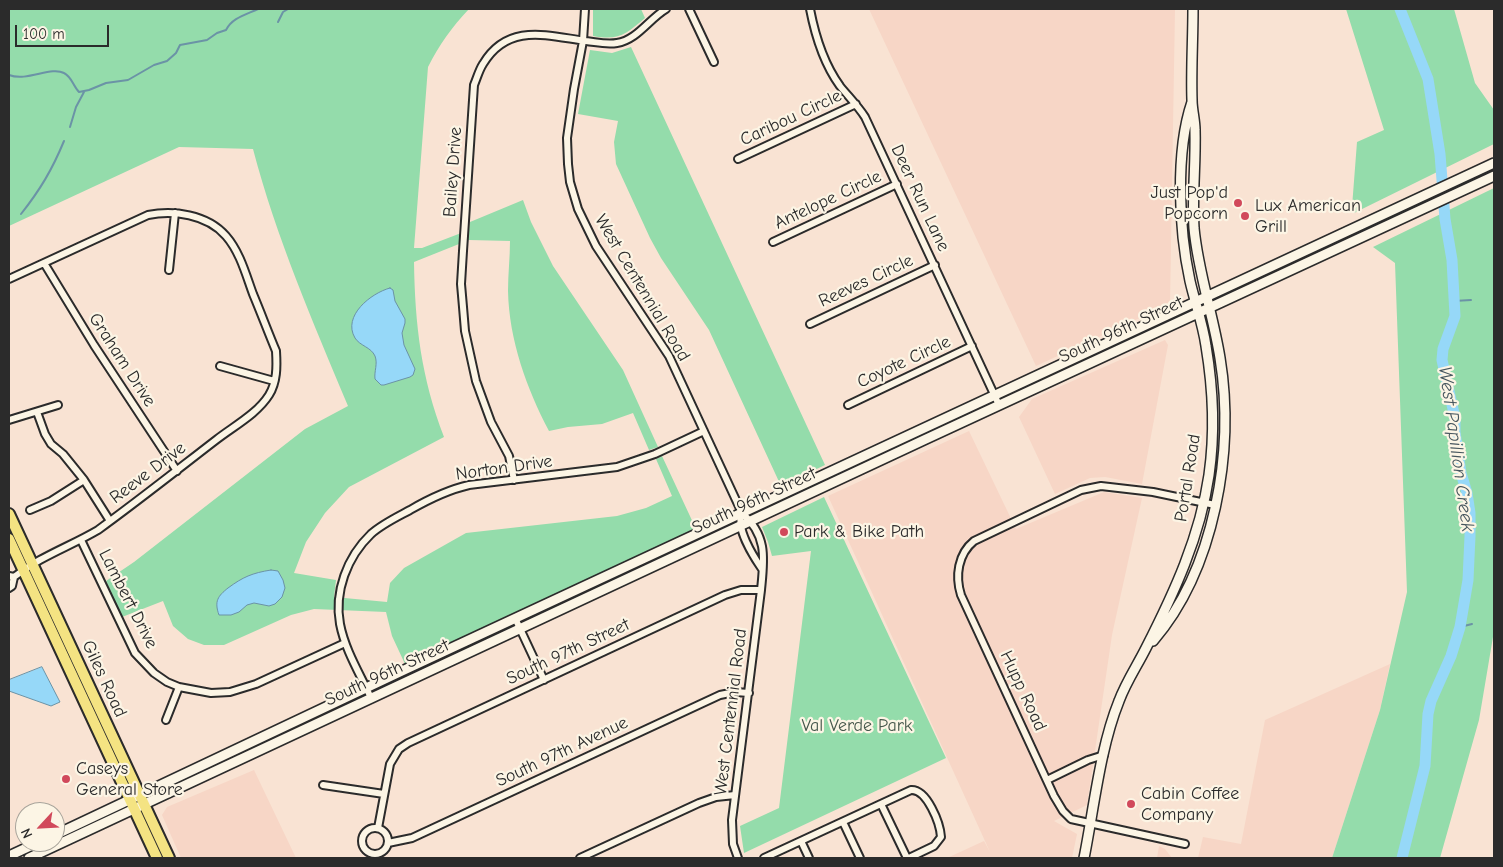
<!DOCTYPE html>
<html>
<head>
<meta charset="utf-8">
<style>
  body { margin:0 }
  #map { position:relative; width:1503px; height:867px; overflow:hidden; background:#f9e3d3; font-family:"Comic Neue",sans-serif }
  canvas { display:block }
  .frame { position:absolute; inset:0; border:10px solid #2b2b2b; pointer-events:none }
  .north { position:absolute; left:15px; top:802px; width:50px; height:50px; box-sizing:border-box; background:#fcf5e5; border:1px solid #a8a49b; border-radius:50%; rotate:245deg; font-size:14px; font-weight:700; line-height:20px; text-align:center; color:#2b2b2b }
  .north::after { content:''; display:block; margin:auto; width:18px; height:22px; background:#d1495b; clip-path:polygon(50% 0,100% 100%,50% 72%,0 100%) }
  .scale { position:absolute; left:15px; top:25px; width:94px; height:22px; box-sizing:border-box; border:2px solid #2b2b2b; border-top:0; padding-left:6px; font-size:15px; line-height:18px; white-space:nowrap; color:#2b2b2b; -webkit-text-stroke:4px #fcf5e5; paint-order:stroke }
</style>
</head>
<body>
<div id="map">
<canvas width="1503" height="867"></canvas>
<div class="frame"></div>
<div class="north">N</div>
<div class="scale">100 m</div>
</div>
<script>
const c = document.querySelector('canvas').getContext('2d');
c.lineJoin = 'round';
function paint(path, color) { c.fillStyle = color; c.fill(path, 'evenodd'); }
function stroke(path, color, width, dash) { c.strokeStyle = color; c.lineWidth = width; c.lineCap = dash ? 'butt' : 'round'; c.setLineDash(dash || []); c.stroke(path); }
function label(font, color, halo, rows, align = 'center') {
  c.font = font + ' "Comic Neue",sans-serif'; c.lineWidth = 4.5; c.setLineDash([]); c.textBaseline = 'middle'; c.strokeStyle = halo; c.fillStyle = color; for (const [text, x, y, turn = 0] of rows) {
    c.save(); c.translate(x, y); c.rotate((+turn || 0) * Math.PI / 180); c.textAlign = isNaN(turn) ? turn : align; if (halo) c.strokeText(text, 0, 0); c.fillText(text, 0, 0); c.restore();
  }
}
const built = new Path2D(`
  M869,9H1175L1170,304L1036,366Z
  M1165,340L1168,345L1142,484L1105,477L1090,478L1055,494L1019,417L1032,399Z
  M969,431L1016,529L1104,492L1142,498L1112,635L1087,805L1054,821L1077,834L1072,858H947L984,841L990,852L828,496Z
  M1390,664L1380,710L1332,858H1198L1203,837L1241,844L1265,720Z
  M254,770L296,858H181L162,815L167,807Z
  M1159,846L1165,849L1172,858H1157Z`);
const green = new Path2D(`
  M9,9H469C452,27 439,45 428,67L414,248H422L469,230L470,222L523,200L531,222L553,266L623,370L658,447L649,450L633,413L602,424L568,427L549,431C527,389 509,340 508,291C508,274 510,257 510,241L469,240L414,262C415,325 421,377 444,437L349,487L325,513L306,542L294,573L336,580L334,597L387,602L390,583L404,568L466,533L617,516L646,508L672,496L656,459L662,456L696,529L405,664L392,636L386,612L314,609L291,615L224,645H204L188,639L173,626L163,601L122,617L106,581L134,562L305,429L348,406C313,322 276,237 253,149L179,147L9,226Z
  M593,9H641L645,18C626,34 619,41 593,36Z
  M1346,9H1454L1475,83L1494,110V144L1354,213L1352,207L1357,142L1384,130Z
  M631,47L825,465L781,486L709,330L661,258L650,238L616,164L614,142L618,121L578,114L590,50L612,53Z
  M1494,188V631L1479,720L1440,858H1332L1380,710L1407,592L1395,263L1373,247Z
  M824,497L946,758L744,853L740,826L779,808L811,551L772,556L768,542L762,527Z`);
const water = new Path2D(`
  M390,288L393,290L395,301L405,319V323L402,333L404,345L415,369L413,375L410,377L384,385H381L375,379C374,371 378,364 375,356C371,347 360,346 355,338C342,316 371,293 390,288Z
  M271,570L278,571L283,580L285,588L282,597L275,604L269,606L254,603L247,605L239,612L231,615H219C214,601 218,596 228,588C243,577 252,573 271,570Z
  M42,667L60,702L51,706L9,691V680Z`);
const stream = new Path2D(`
  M278,22L283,12L288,9
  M9,75C27,82 51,66 64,73C72,77 73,86 79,92L89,90L106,83L128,80L154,65L167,61L176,53L180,45L207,40L217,33L226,30C232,18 245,15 258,9
  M70,127L76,107L84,92
  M21,214C40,190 52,170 64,141
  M1454,301L1471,300
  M1460,627L1472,624`);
const river = new Path2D(`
  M1400,9L1428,79L1440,154L1445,219L1452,260L1455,316L1443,349L1442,360L1455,418V432L1461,473L1467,493L1470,513V536L1468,580L1460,627L1451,656L1431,701L1428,714L1425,766L1402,858`);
const minor = new Path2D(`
  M585,9L583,41L574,89L567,138L568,164L570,182L578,209L596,246L669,356L742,513C768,536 764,559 761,590L732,820L733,844L738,858
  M689,9L714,62
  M810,9C815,35 824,64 840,86C848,96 858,106 865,117L999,405
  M738,159L856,104
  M773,242L897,184
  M44,263L94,345L177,471
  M169,270L175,213
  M9,279L148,215C173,210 207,214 226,236C240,252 246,275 253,294C261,313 268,332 276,351C277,367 277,382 269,395C257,414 234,426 216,440C177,470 138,501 98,530C69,547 41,556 14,577
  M810,324L935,265
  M220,366L274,381
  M848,405L972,346
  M37,412L45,434L51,444L63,454L84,480L110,521
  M9,420L58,405
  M514,480L509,456L491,422L476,381L465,331L463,307L461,284L463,251L474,85C477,78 479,70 483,64C508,22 548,36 586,41C596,42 606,45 617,43C637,40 649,19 666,9
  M30,510L51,501L84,480
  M742,513C735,527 753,556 762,569
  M81,540L135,653L154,673L167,682L179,687L211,693L230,692L256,684L345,643
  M9,576L14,577L12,586L9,588
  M515,618L544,680
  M371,698C360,674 345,650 340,624C334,592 347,557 371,534C382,524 397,517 410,510C429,499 447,490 469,485L617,467L655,454L704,431
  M166,720L179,687
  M1047,780L1088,760L1104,755
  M323,785L384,794
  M881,804L907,858
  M843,822L860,858
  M362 841a13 13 0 1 1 26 0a13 13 0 1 1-26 0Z
  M378,828L390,764L399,749L408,743L725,595L741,590H761
  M801,841L809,858
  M388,843L412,838L720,695L735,692L749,693
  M1185,844L1071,819L1063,811L1054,796L961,595C955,576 958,554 974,541L1081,490L1101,486L1153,492L1215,505
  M580,858L699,803L716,797L735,795
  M764,858L911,790C927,789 940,823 941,837L934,846L909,858`);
const secondary = new Path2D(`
  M1153,641C1215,569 1235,450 1220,358C1213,314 1198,272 1194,228C1192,195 1196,163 1195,130C1195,120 1192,110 1192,100C1191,69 1193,39 1193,9
  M55,835L402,671L1494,163
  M9,856L39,842
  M29,858L926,439L1494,176
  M1084,858C1094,808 1100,748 1119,701C1126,682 1137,666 1146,648C1174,593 1200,537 1209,475C1215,433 1213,388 1206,346C1203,324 1195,303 1190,281C1179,230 1175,152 1192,102`);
const primary = new Path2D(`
  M9,514L169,858
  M9,539L157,858`);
const markers = [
  [1238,203,5,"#d1495b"],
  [1245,216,5,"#d1495b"],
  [784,532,5,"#d1495b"],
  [66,779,5,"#d1495b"],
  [1131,804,5,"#d1495b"]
];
const streetNames = [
  ["Caribou Circle",791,118,-25],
  ["Bailey Drive",453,172,-86],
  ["Deer Run Lane",920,198,65],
  ["Antelope Circle",828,200,-25],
  ["Reeves Circle",866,281,-25],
  ["West Centennial Road",642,288,59],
  ["South 96th Street",1121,330,-25],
  ["Graham Drive",122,360,57],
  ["Coyote Circle",904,362,-25],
  ["Norton Drive",504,468,-8],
  ["Reeve Drive",148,473,-37],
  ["Portal Road",1188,478,-81],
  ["South 96th Street",754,501,-25],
  ["Lambert Drive",128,599,63],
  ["South 97th Street",568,652,-25],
  ["South 96th Street",387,673,-25],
  ["Giles Road",104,679,65],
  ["Hupp Road",1023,691,65],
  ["West Centennial Road",731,712,-83],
  ["South 97th Avenue",562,752,-25]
];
const poiNames = [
  ["Just Pop'd",1228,193,"right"],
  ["Popcorn",1228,214,"right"],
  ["Lux American",1255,206],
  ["Grill",1255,227],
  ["Park & Bike Path",794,532],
  ["Caseys",76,769],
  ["General Store",76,790],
  ["Cabin Coffee",1141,794],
  ["Company",1141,815]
];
const parkNames = [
  ["Val Verde Park",857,726]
];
const waterNames = [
  ["West Papillion Creek",1456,449,82]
];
paint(built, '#f7d6c6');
paint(green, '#94dcab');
paint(water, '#96d8f8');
stroke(water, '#6b93a6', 1);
stroke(stream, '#6b93a6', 2);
stroke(river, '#96d8f8', 11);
stroke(minor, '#2b2b2b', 10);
stroke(secondary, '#2b2b2b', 12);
stroke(primary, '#2b2b2b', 14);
stroke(minor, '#fcf5e5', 6);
stroke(secondary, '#fcf5e5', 9);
stroke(primary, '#f4e382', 10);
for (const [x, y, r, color] of markers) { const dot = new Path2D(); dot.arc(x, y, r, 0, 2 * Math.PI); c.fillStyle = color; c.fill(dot); stroke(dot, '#fcf5e5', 2); }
label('18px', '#2b2b2b', '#fcf5e5', streetNames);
label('18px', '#2b2b2b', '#fcf5e5', poiNames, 'left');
label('18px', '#45574b', '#fcf5e5', parkNames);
label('italic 19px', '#46565e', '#fcf5e5', waterNames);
</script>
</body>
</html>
